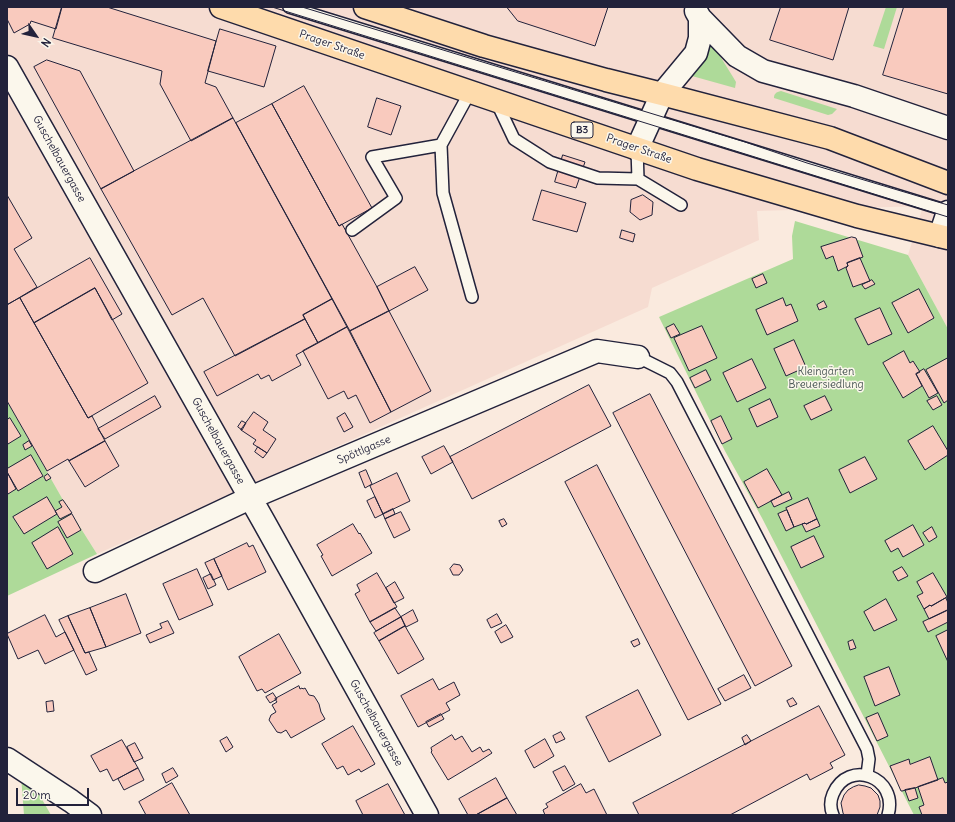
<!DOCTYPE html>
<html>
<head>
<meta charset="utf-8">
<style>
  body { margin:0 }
  #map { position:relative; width:955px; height:822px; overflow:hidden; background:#faeade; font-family:Delius,sans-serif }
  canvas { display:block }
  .frame { position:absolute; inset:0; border:8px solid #22223b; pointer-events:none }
  .north { position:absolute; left:16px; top:16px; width:40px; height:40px; -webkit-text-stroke:3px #fbf7ec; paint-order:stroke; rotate:124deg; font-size:11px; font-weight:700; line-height:16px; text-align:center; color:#22223b }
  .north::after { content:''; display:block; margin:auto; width:14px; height:18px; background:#22223b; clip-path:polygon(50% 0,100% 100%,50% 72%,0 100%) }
  .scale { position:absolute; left:16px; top:788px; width:73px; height:18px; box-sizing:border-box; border:2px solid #22223b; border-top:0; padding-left:5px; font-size:12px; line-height:14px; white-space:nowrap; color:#22223b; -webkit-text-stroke:3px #fbf7ec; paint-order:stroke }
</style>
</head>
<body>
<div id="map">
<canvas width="955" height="822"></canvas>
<div class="frame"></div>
<div class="north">N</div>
<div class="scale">20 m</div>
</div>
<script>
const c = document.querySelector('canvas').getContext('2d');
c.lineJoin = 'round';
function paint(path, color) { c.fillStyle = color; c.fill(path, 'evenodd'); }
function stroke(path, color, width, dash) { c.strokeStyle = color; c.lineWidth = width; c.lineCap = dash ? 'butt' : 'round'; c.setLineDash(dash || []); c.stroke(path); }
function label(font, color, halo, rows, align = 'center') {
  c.font = font + ' Delius,sans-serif'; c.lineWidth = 3; c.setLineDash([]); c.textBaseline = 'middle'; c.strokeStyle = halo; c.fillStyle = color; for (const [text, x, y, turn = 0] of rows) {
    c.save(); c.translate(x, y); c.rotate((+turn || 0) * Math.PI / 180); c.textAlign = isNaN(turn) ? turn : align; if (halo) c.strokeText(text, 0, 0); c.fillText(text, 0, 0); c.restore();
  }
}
const built = new Path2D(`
  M7,7H948V329L908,255L923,206L757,211L759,240L652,288L648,307L97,554L63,500L7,401Z`);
const green = new Path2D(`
  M886,7H897L884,49L873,46Z
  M710,47H713L715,48L733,77L736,82L735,88L692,76C697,71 702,66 705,60C707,55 707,51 710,47Z
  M781,91L784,92L837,109L832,114L828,115L774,98C774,94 776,92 781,91Z
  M795,221L908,255L948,329V815H914L762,518L725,451L659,317L793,259L792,236Z
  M7,401L63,500L97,554L7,596Z
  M21,776L32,782L51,815H24Z`);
const building = new Path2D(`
  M7,7H62L56,29L31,21L30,24L14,33L7,19Z
  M62,7H107L216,41L205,83L216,87L233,118L191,141L160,84L162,71L53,38Z
  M507,7H608L595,46L518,21Z
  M781,7H849L833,60L770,40Z
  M904,7H948V94L883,75Z
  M220,29L276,46L264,87L208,71Z
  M47,60L80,71L134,171L101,189L34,67Z
  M304,86L372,208L339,226L272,104Z
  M377,98L401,106L391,135L368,127Z
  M272,104L339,226L342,224L377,287L389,311L350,331L236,123Z
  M233,118L332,299L303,315L305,319L235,356L203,298L172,315L101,189Z
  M563,155L585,162L576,188L555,182Z
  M542,190L586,203L577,232L533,220Z
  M7,195L32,238L14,249L37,287L7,305Z
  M643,195L653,202L652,215L640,220L630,212L631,200Z
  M622,230L635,234L633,242L620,238Z
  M852,237L856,238L863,257L847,263L848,266L838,271L833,256L826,259L821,247Z
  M90,258L122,314L112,320L95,288L34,323L20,298Z
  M860,258L870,281L853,287L846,268L848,266L847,263Z
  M415,267L428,290L389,311L377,287Z
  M763,274L767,283L756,288L752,279Z
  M872,280L875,284L865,289L862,285Z
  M95,288L148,383L88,418L34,323Z
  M919,289L934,318L908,333L892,303Z
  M20,298L88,418L92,416L105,441L69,461L68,459L47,471L7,401V305Z
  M783,298L786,306L791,304L798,321L767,335L756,310Z
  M332,299L347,327L318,343L303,315Z
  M824,301L827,307L819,310L817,305Z
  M880,308L892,334L868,345L855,319Z
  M389,311L431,391L391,412L350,331Z
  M305,319L318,343L296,355L301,365L272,381L269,375L261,379L258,374L217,396L204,372Z
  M674,324L680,334L671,338L666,328Z
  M702,326L717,358L689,371L674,338Z
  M347,327L391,412L370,423L356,395L348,399L344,391L328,399L303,351Z
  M794,340L806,367L786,376L774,349Z
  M904,351L910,363L913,361L920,372L916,374L922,386L903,398L883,363Z
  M948,358V400L944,403L926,370Z
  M752,359L766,388L737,402L723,373Z
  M924,369L938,393L929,398L916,374Z
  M706,370L711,380L695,388L690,378Z
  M589,385L611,426L472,499L450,457Z
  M650,394L792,666L755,686L613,413Z
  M155,396L161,407L105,439L98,429Z
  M825,396L832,410L811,420L804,406Z
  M937,396L942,405L933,410L927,401Z
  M770,399L778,417L757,427L749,409Z
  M254,412L268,422L263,430L276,439L267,453L253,444L256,440L241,430Z
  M345,413L353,427L344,432L337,418Z
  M721,416L732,439L722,444L711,421Z
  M10,418L21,436L8,444L7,442V420Z
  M242,421L246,423L242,430L238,427Z
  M933,426L948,451V455L925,470L908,441Z
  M29,441L32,446L25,450L23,445Z
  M105,441L119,466L85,487L69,461Z
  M444,446L453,462L431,474L422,457Z
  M258,447L267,453L263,458L255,452Z
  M31,455L43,476L18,491L7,472V469Z
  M865,457L877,479L850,493L839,470Z
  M597,465L721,704L688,720L565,482Z
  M767,469L782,495L758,508L744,482Z
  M366,470L372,484L365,488L359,473Z
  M7,472L16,489L8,494L7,492Z
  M397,473L410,501L383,514L370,486Z
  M48,474L51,478L46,481L44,477Z
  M789,492L792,499L774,507L771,501Z
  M47,497L57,514L24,534L13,517Z
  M375,497L383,514L375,518L367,501Z
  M808,498L817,519L806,524L805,523L794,527L786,508Z
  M63,500L72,513L60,519L55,511L62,507L59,502Z
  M393,509L395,514L385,519L383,514Z
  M787,510L794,527L786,531L778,514Z
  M401,512L410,530L394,538L385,519Z
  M72,514L81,530L67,538L58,522Z
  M504,519L507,524L502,527L499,521Z
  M817,519L820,526L806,532L802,524L805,523L806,524Z
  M353,524L359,534L360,533L372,553L332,576L321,556L323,555L317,545Z
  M913,525L924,545L903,557L898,548L891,552L885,541Z
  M58,527L73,554L47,569L32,543Z
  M932,527L937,537L929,542L923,533Z
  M814,536L824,557L801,568L791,547Z
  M247,543L249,547L253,545L266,572L228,590L214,559Z
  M214,559L222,576L213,580L205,563Z
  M454,564L460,565L463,570L459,575H453L450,569Z
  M902,567L908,576L898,581L893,572Z
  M197,569L213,605L179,620L163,584Z
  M377,573L397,607L370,622L355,594L360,591L357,585Z
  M933,573L947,597L931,606L930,605L924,609L917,596L923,593L917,582Z
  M211,574L216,585L208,589L203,578Z
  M395,582L404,598L394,603L386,588Z
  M126,594L141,633L106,647L90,608Z
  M946,598L948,603V610L929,619L924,609L930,605L931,606Z
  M886,599L897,620L874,631L864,612Z
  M90,608L106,647L85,653L68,616Z
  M395,608L401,617L376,631L370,622Z
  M413,610L418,621L406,627L401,617Z
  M948,610V622L928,632L923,622Z
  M497,614L502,623L491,628L487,620Z
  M45,615L56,637L65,632L74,650L45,664L38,650L18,659L7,634Z
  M68,616L85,653L89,652L97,670L86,675L59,620Z
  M401,617L405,626L379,641L374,633Z
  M168,621L174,633L150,643L146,635L162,628L160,624Z
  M506,625L513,637L501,643L495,632Z
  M405,626L424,659L398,674L379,641Z
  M948,630V662L936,636Z
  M279,634L301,673L265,693L262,689L257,691L239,657Z
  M638,639L640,644L634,647L631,642Z
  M853,640L856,648L850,650L848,642Z
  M889,667L900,695L875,706L864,677Z
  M744,675L751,688L725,701L718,689Z
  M433,679L439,690L454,682L460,695L446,703L450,710L418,727L401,696Z
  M299,686L300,689L302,688L303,689L305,688L309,695L314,696L316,699L319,704L321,712L325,719L291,738L286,730L281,733L277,732L269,720L271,715L276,712L272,705L277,702L275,699Z
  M638,690L661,735L609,762L586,717Z
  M273,693L277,699L270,703L266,697Z
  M793,698L797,704L790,707L787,701Z
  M53,701L54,711L47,712L46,702Z
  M819,706L845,755L830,763L833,768L810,780L807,774L730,815H639L633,803Z
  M878,713L888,736L877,741L866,718Z
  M441,714L444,719L429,727L426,722Z
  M353,726L375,764L361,772L359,769L348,775L343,766L337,769L322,744Z
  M561,732L565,739L556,743L553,736Z
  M452,735L455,740L462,736L472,752L480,747L483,752L489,749L492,753L478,762L448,780L431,752L432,751L431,748Z
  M747,735L751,741L745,745L742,738Z
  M227,737L233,747L226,752L220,741Z
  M545,739L554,756L534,768L525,751Z
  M122,740L138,768L113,781L107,769L100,772L91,756Z
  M135,743L143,758L134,762L127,747Z
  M930,757L938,780L915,788L902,791H901L890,766L909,759L910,764Z
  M565,766L575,784L563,791L553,772Z
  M138,768L144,780L124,790L118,779Z
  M173,768L178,776L166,783L162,774Z
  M496,778L507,798L476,815H468L459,799Z
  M943,778L945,783L948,782V815H922L919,807L924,805L918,787Z
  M172,783L190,815H146L139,802Z
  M388,784L405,815H363L356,801Z
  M581,784L586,793L594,789L607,815H545L543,810L548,807L546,804Z
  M859,785L865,786L871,788L878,795L880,801V807L877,815H844L843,813L841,803L844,795L848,790L853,787Z
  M915,788L918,798L909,801L905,790Z
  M507,798L517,815H476Z`);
const service = new Path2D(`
  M289,7L948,211
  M470,92L441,145L443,193L472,297
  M496,101L514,139L550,162L598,178L638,179
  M637,149L638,179L681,205
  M352,230L396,198L372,157L441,145
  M638,357L670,373L677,382L867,749L869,759L867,775
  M833,815C830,808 830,801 833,794C848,758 899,777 888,815`);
const minor = new Path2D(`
  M700,18L737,56L763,71L854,96L948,128
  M7,67L264,522L427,815
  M637,149L662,94L696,53L700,38V18L696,11
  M95,571L250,498L597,351L638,357
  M7,759L71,801L90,815`);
const tertiary = new Path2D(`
  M940,236L948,212`);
const primary = new Path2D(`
  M221,7L697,169L857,216L948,238
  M365,7L484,46L606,80L662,94L830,138L948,183`);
const tram = new Path2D(`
  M272,7L948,217
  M302,7L745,142L807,163L948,205`);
const shields = [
  [582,130,22]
];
const shieldNames = [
  ["B3",582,130]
];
const streetNames = [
  ["Prager Straße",332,45,19],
  ["Prager Straße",639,149,19],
  ["Guschelbauergasse",59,159,61],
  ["Guschelbauergasse",218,441,61],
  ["Spöttlgasse",364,450,-23],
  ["Guschelbauergasse",376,723,61]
];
const parkNames = [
  ["Kleingärten",826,372],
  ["Breuersiedlung",826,385]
];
paint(built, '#f6dcd1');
paint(green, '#aeda99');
paint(building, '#f9cabe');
stroke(building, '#22223b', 1);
stroke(service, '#22223b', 14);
stroke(minor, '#22223b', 25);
stroke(tertiary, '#22223b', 25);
stroke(primary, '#22223b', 25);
stroke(service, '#fbf7ec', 11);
stroke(minor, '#fbf7ec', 22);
stroke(tertiary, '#fbf7ec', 22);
stroke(primary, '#fedbac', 22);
stroke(tram, '#22223b', 1);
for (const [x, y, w] of shields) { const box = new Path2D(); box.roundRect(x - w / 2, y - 8, w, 16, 3); c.fillStyle = '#fbf7ec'; c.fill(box); stroke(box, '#22223b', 1); }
label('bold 10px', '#22223b', null, shieldNames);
label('11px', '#22223b', '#fbf7ec', streetNames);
label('11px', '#4c5957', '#fbf7ec', parkNames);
</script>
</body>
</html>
